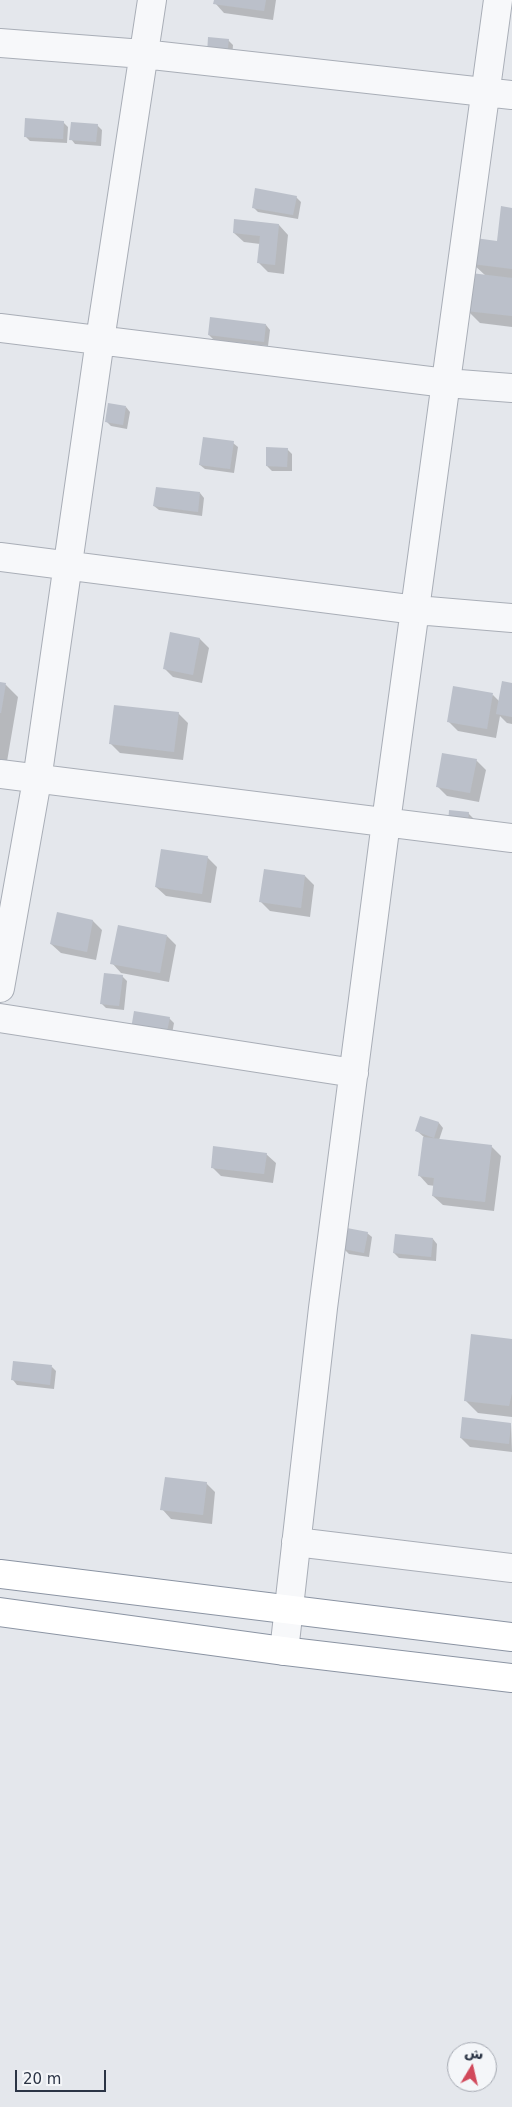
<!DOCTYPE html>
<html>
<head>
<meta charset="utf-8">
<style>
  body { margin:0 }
  #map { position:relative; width:512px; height:2107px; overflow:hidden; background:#e4e7ec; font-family:"DejaVu Sans","Noto Naskh Arabic",sans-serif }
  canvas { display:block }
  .north { position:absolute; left:447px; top:2042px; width:50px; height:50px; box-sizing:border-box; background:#f4f6f9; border:1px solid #a4a8b1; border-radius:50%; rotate:9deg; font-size:14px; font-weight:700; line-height:20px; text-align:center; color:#2b3445 }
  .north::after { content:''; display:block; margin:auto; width:18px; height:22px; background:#d1495b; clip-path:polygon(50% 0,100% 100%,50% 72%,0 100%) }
  .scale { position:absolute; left:15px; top:2070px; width:91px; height:22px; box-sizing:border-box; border:2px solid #2b3445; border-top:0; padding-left:6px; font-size:15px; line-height:18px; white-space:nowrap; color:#2b3445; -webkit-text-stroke:4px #f4f6f9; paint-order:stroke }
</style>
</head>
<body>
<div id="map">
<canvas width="512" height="2107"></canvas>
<div class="north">ش</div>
<div class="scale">20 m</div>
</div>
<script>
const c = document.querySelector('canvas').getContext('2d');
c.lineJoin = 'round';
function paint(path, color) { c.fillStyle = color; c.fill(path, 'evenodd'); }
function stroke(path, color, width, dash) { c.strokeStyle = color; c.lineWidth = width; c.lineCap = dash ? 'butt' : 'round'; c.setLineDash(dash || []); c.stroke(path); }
const shadow = new Path2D(`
  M215,0H276L273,20L224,13L215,3Z
  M228,40L233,45L232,59L213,58Z
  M63,122L68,127L67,143L30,141L25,136Z
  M97,125L102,130L101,146L75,144L71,139Z
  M296,197L301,202L298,219L258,212L253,207Z
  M512,209V327L480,323L467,310L486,276L473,264L498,242Z
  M279,225L288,235L284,274L268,272L258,262L260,244L244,242L234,233Z
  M266,325L270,330L268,346L214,340L209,335Z
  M126,407L130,412L127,429L111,426L106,421Z
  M233,443L238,447L234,473L205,469L200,465Z
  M287,449L292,454V471H272L267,466Z
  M200,493L204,498L202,516L159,510L154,506Z
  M171,633L200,639L209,648L202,683L173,677L164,668Z
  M0,684L6,685L18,697L4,779L0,778Z
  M512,684V724L507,723L500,716L496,738L458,731L448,721L493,695L500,702Z
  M178,713L188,723L183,760L120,753L110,743Z
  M476,760L486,770L479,802L447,796L437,786Z
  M451,811L468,813L473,818L472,831Z
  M207,857L217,867L211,903L166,896L156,887Z
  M305,876L314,885L310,917L270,911L261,902Z
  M58,914L93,921L102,930L96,960L61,953L51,944Z
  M167,936L176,945L169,982L121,973L112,963Z
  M122,976L127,981L124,1010L106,1008L101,1003Z
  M169,1018L174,1023L170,1045L136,1040Z
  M421,1117L439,1123L443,1128L439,1140L491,1146L501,1156L494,1211L443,1205L433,1196L435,1186L428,1185L419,1175L424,1137L417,1131Z
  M266,1154L276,1163L273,1183L221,1176L212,1167Z
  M367,1233L372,1237L369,1257L349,1254L344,1249Z
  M433,1239L437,1244L436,1261L399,1258L394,1253Z
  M512,1340V1417L478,1413L465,1400Z
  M52,1367L56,1371L54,1389L17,1385L13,1380Z
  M511,1424L512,1452L470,1447L461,1438Z
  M206,1483L215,1492L212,1524L171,1519L162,1509Z`);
const building = new Path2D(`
  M214,0H266L264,11L213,4Z
  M208,37L229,39L227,55L207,54Z
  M25,118L64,121L63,139L24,137Z
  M71,122L98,124L96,142L69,140Z
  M255,188L297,196L293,215L252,208Z
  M501,206L512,208V269L472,264L475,238L497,241Z
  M234,219L279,224L275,265L257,263L260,236L233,233Z
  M471,273L512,278V316L466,311Z
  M210,317L266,324L264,342L208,335Z
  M108,403L126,406L123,425L105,422Z
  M203,437L234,441L230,469L199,465Z
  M266,447L288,448L287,467L266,466Z
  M156,487L200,492L198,512L153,506Z
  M170,632L200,638L193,675L163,669Z
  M502,681L512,683V717L496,714Z
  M0,682L6,683L1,713H0Z
  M453,686L493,693L487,729L447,722Z
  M114,705L179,712L174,752L109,744Z
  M442,753L477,759L470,793L436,787Z
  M449,810L469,812L467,827L448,825Z
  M161,849L208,856L202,894L155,887Z
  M264,869L305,875L301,908L259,902Z
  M57,912L93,920L87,952L50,944Z
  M118,925L167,935L160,973L110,964Z
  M104,973L123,975L119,1006L100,1004Z
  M134,1011L170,1017L165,1041L130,1035Z
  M420,1116L439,1122L434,1138L415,1131Z
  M423,1137L492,1145L485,1202L432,1196L434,1178L418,1176Z
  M213,1146L267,1153L264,1174L211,1168Z
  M347,1228L368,1232L364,1253L343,1249Z
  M395,1234L433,1238L431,1257L393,1253Z
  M471,1334L512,1339V1393L509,1406L464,1401Z
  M13,1361L52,1365L50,1385L11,1380Z
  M462,1417L511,1423L509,1444L460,1438Z
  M165,1477L207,1482L203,1515L160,1510Z`);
const minor = new Path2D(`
  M0,43L143,54L512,95
  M0,328L446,383L512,388
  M0,557L416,610L512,618
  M0,774L512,838
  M0,988L37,780L100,340L152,0
  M0,1018L354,1073
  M296,1542L512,1568
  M284,1651L323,1308L386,822L498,0`);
const trunk = new Path2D(`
  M0,1574L512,1637
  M0,1612L284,1651L512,1678`);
paint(shadow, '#0003');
paint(building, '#bbc0ca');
stroke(minor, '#a9aeb7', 30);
stroke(trunk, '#8b94a3', 30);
stroke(minor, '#f7f8fa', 28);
stroke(trunk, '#fff', 28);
</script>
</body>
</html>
